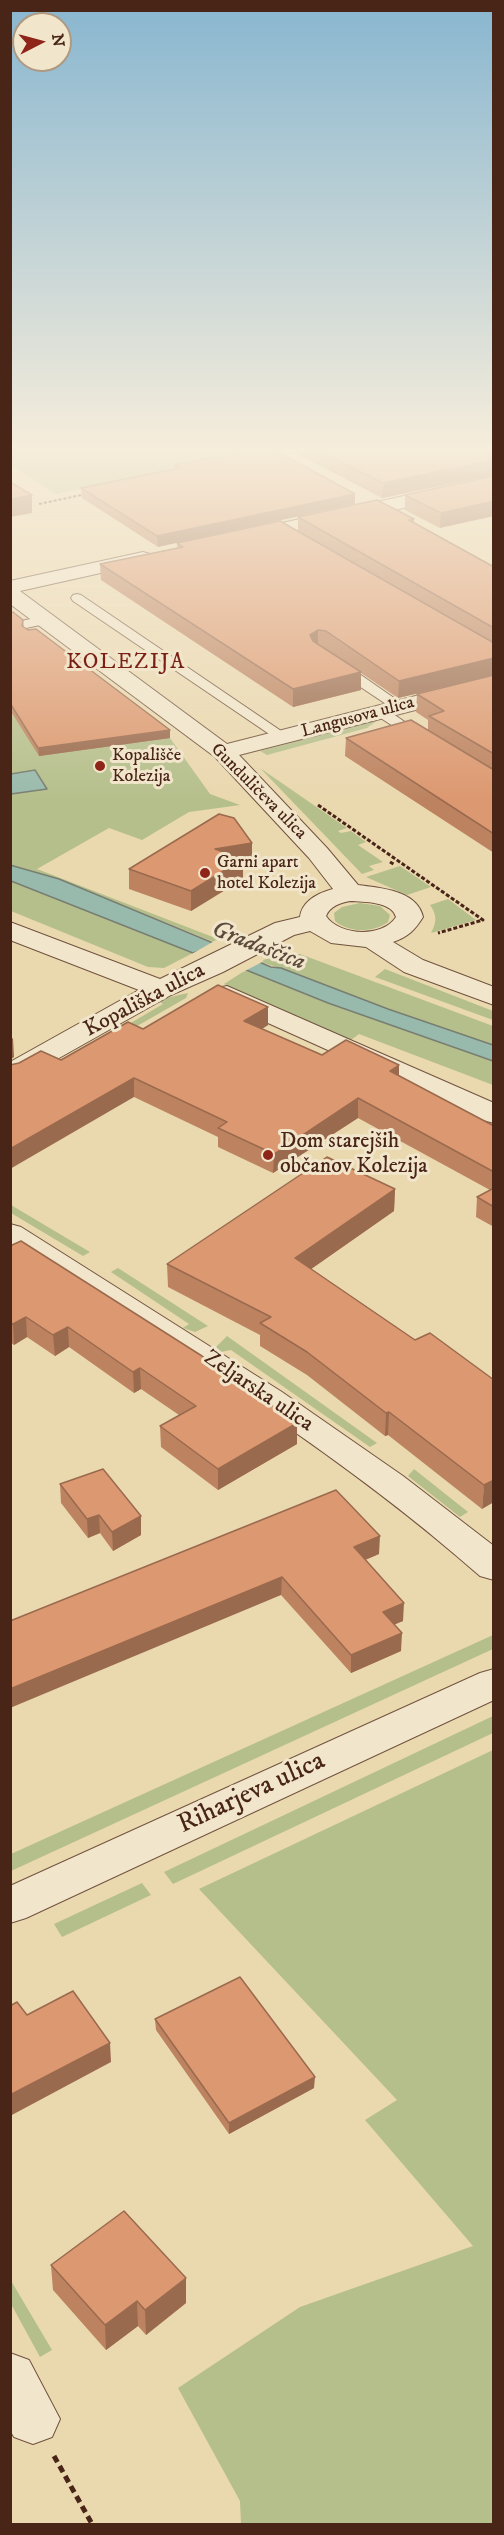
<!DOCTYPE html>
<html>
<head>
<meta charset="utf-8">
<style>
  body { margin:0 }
  #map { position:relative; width:504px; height:2535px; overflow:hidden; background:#ead8af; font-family:"IM FELL DW Pica",serif }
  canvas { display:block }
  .frame { position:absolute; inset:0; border:12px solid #492518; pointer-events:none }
  .north { position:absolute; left:12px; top:12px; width:60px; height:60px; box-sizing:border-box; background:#f1e6cb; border:2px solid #ae9983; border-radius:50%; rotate:84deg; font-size:16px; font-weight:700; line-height:24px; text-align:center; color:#492518 }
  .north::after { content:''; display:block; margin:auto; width:21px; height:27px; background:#8f2418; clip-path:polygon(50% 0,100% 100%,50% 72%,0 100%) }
</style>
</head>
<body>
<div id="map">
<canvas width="504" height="2535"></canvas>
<div class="frame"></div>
<div class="north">N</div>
</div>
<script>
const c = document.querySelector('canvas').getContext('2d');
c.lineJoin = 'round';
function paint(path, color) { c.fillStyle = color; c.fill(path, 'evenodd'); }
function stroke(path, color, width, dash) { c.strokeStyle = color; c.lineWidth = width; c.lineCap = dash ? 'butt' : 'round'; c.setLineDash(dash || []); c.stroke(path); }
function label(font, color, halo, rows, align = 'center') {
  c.font = font + ' "IM FELL DW Pica",serif'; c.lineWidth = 6; c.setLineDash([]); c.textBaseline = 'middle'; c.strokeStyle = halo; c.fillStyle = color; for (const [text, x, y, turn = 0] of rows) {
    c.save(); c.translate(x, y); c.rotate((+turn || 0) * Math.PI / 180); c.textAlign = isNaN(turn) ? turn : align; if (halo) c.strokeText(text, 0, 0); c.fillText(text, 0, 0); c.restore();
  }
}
const green = new Path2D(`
  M10,446H243L254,452L56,494L11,465Z
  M10,617L170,738L210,794L240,805L189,812L142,840L109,828L37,869L218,939L214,942L59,879L11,865Z
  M378,720L367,728L267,755L260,751Z
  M260,768L347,828L338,831L341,833L351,831L366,842L358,845L383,862L369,866L374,870L362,874Z
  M400,866L431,887L407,895L366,877Z
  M10,881L24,885L193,953L164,968L148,967L11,911Z
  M448,899L476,920L431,933C437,922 437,915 430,905Z
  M360,903L380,906L390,915L388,922C373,933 349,933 335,921L334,913L342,907Z
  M277,954H300L493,1026V1045L388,1009L281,968L259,962Z
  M385,969L493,1011V1020L375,977Z
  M246,970L328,1003L493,1061V1085L359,1034L351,1040L224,984Z
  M188,993L186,998L118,1037L112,1034L163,1004L157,1000Z
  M11,1205L90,1252L83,1256L11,1213Z
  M118,1268L208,1326L195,1332L183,1328L189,1324L111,1272Z
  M227,1336L377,1443L370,1447L231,1350L221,1352L215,1348Z
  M414,1469L468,1512L460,1517L408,1476Z
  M493,1635V1649L11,1871V1854Z
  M493,1716V1733L173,1884L164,1872Z
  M493,1750V2524H241L240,2501L178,2388L300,2307L473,2246L365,2120L397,2100L199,1889Z
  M142,1883L151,1895L62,1937L54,1924Z
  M10,2279L52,2350L40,2357L11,2304Z`);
const water = new Path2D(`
  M35,770L47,789L11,794V774Z
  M10,865L59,879L271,967L281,968L388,1009L493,1045V1061L328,1003L199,951L193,953L11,881Z`);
const pier = new Path2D(`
  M216,940L217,943L264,961L243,972L198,954L190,955Z`);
const pathFar2 = new Path2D(`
  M39,504L86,494`);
const pathFar1 = new Path2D(`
  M318,805L483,920L438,933
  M390,862L395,865`);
const path = new Path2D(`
  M54,2456L92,2524`);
const service = new Path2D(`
  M296,446H318L279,456L273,453Z
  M77,594L81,595L290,737L288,740H278L73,601L71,598L73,595Z
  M45,616L50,617L51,620L50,623L21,629L15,625L16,622Z
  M340,663L345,664L407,707L400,711L395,710L335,670L333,667Z
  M381,708L386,709L428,738L421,742L416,741L376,715L374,712L376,709Z`);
const minor = new Path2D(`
  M494,476V488L246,543L239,541L236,537L239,533L246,531Z
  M143,552L150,554L153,558L150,562L20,591L227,744L494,676V690L239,755L327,848L358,885C380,888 417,890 423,917C415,930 408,937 393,942L423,960L494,987V1005L404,972L366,947L331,943L310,931L294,935L223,972L171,995L20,1080L10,1083V1062L139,990L10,940V922L160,979L275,923L300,917C302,901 318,893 333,889L309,858L215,757L10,604V581ZM350,901C363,902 392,901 396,917C383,938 339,936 326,916C330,906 340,903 350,901Z
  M227,986L494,1103V1123L483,1120L217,1000L213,994L217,988Z
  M10,1224L21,1227L282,1392L403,1476L494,1546V1580L480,1576C337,1450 172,1349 10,1248Z
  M10,2353L29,2360L60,2419L52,2437L33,2444L14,2437L10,2430Z`);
const tertiary = new Path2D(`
  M494,1669V1700L26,1918L10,1923V1886L480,1673Z`);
const wall = new Path2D(`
  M297,446H494V475L382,498L297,454Z
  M251,450L158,547L82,498L81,488L174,469V465Z
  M494,476L440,528L405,510V495Z
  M298,517L414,519V523L494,567V675L398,698L361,673V690L293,707L101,580L100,564L177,548V543L298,531Z
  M10,613L23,620L24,627L170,738L39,756L10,710Z
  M494,675V853L345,756L346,738L428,731V720L416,712L417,694Z
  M252,863L243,865V879L191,911L129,889V869Z
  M268,1007V1025L262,1029L322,1055L399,1065V1076L494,1126V1227L476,1217L477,1197L490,1190L358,1118L273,1173L218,1147V1137L134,1097L61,1060L143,1029Z
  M395,1189L394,1211L311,1269L415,1340L494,1380L482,1509L388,1435L385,1436L307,1375L260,1346V1335L168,1287L167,1264Z
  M10,1246L297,1444L218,1490L161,1447L160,1426L179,1415L141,1389L134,1393L69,1347L55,1356L27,1337L14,1345L10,1342Z
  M60,1484L141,1535L113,1551L100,1533L88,1538L61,1503Z
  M379,1554L365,1560L403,1621L394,1624L401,1651L351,1673L281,1595L10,1621Z
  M155,2019L314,2088L229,2134L156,2030Z
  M51,2265L186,2303L146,2335L138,2326L106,2350L53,2290Z`);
const shadedWall = new Path2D(`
  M494,460V475L382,498L383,483Z
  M355,494V504L158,547L157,536Z
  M32,495V513L10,517V499Z
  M494,501V516L440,528L441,513Z
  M318,630V647L310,652V635Z
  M494,658V675L398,698L399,681Z
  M361,672V690L293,707V689Z
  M170,730V738L39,756L38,748Z
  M252,843V863L243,865V879L191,911V891L215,849Z
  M268,1007V1025L244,1040V1021Z
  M13,1038L14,1057L10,1060V1040Z
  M399,1065V1084L390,1071Z
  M134,1078V1097L10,1169V1149Z
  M358,1098V1118L273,1173L274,1154Z
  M395,1189L394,1211L294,1281L295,1258Z
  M26,1317L27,1337L14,1345L13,1324Z
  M68,1327L69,1347L55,1356L53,1335Z
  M140,1368L141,1389L134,1393L133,1372Z
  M389,1412L388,1435L385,1436L386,1413Z
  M297,1423V1444L218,1490V1469Z
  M494,1480V1502L482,1509L484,1485Z
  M99,1515L100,1533L88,1538L87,1519Z
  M141,1516V1535L113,1551L112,1532Z
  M380,1536L379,1554L353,1565L354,1547Z
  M282,1577L281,1595L10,1708V1689Z
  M404,1603L403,1621L382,1630L383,1612Z
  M402,1633L401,1651L351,1673V1655Z
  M110,2043L111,2062L10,2116V2095Z
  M315,2077L314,2088L229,2134V2123Z
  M186,2278V2303L146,2335L145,2310Z
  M137,2301L138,2326L106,2350L105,2325Z`);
const building = new Path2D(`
  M310,446H494V460L383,483Z
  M271,448L355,494L157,536L81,488L179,468L174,465L251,450L254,452Z
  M494,476V501L441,513L405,495Z
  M10,482L32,495L10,499Z
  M377,500L414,519L409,520L494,567V628L298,517Z
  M280,521L494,643V658L399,681L326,631L318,630L310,635L313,641L361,672L293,689L100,564L183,547L177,543Z
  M13,612L23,620L22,626L28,630L36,629L170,730L38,748L10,703V613Z
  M494,675V754L429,716L444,711L417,694Z
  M411,720L494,770V834L346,738Z
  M219,814L234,818L252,843L215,849L243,859L191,891L129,869Z
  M218,985L268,1007L244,1021L322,1055L346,1040L399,1065L390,1071L494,1126V1172L358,1098L274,1154L218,1128L227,1122L134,1078L10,1149V1065L19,1063L41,1051L61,1060L128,1022L143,1029Z
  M327,1157L395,1189L295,1258L415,1340L430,1333L494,1380V1480L484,1485L389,1412L386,1413L307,1352L260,1323L271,1317L167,1264Z
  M494,1188V1207L477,1197Z
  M21,1241L202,1356L297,1423L218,1469L160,1426L196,1406L140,1368L133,1372L68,1327L53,1335L26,1317L13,1324L10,1323V1246Z
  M103,1469L141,1516L112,1532L99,1515L87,1519L60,1484Z
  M336,1490L380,1536L354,1547L404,1603L383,1612L402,1633L351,1655L282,1577L10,1689V1621Z
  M240,1977L315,2077L229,2123L155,2019Z
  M73,1991L110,2043L10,2095V2006L17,2002L27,2015Z
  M124,2211L186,2278L145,2310L137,2301L105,2325L51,2265Z`);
const markers = [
  [100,766,6,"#8f2418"],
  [205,873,6,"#8f2418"],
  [268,1155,6,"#8f2418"]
];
const farStreetnames = [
  ["Langusova ulica",358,718,-15],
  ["Gunduličeva ulica",258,792,45]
];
const farPoinames = [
  ["Kopališče",112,756],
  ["Kolezija",112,777],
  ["Garni apart",217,863],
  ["hotel Kolezija",217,884]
];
const farQuarternames = [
  ["KOLEZIJA",126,663]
];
const streetNames = [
  ["Kopališka ulica",145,1001,-28],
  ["Zeljarska ulica",258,1392,34]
];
const poiNames = [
  ["Dom starejših",280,1142],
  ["občanov Kolezija",280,1167]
];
const waterNames = [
  ["Gradaščica",258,947,21]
];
const nearStreetnames = [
  ["Riharjeva ulica",252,1794,-25]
];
paint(green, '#b5bf8c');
paint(water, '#98baac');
stroke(water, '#787e71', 1.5);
paint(pier, '#ead8af');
stroke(service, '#71523e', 2);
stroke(minor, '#71523e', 2);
stroke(tertiary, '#71523e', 2);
stroke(pathFar2, '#492518', 2, [3, 2]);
stroke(pathFar1, '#492518', 3, [4, 2]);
stroke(path, '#492518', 5, [7, 4.5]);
paint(service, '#f1e6cb');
paint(minor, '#f1e6cb');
paint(tertiary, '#f1e6cb');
paint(wall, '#bd8360');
paint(shadedWall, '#9a6a4e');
paint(building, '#dc9870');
stroke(building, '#9a6a4e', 1.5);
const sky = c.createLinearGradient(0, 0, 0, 801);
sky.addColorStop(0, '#88b6d0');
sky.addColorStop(0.56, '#f6eddb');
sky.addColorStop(1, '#f6eddb00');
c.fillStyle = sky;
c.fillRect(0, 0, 504, 801);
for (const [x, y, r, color] of markers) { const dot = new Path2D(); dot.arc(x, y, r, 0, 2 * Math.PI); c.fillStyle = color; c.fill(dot); stroke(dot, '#f1e6cb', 2); }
label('18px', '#492518', '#f1e6cb', farStreetnames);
label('18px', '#492518', '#f1e6cb', farPoinames, 'left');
c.letterSpacing = '1.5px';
label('22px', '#7a1f14', '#f1e6cb', farQuarternames);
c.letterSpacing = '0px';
label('22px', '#492518', '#f1e6cb', streetNames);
label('22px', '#492518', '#f1e6cb', poiNames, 'left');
label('italic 24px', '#5d4a3d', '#f1e6cb', waterNames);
label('27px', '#492518', '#f1e6cb', nearStreetnames);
</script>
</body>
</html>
